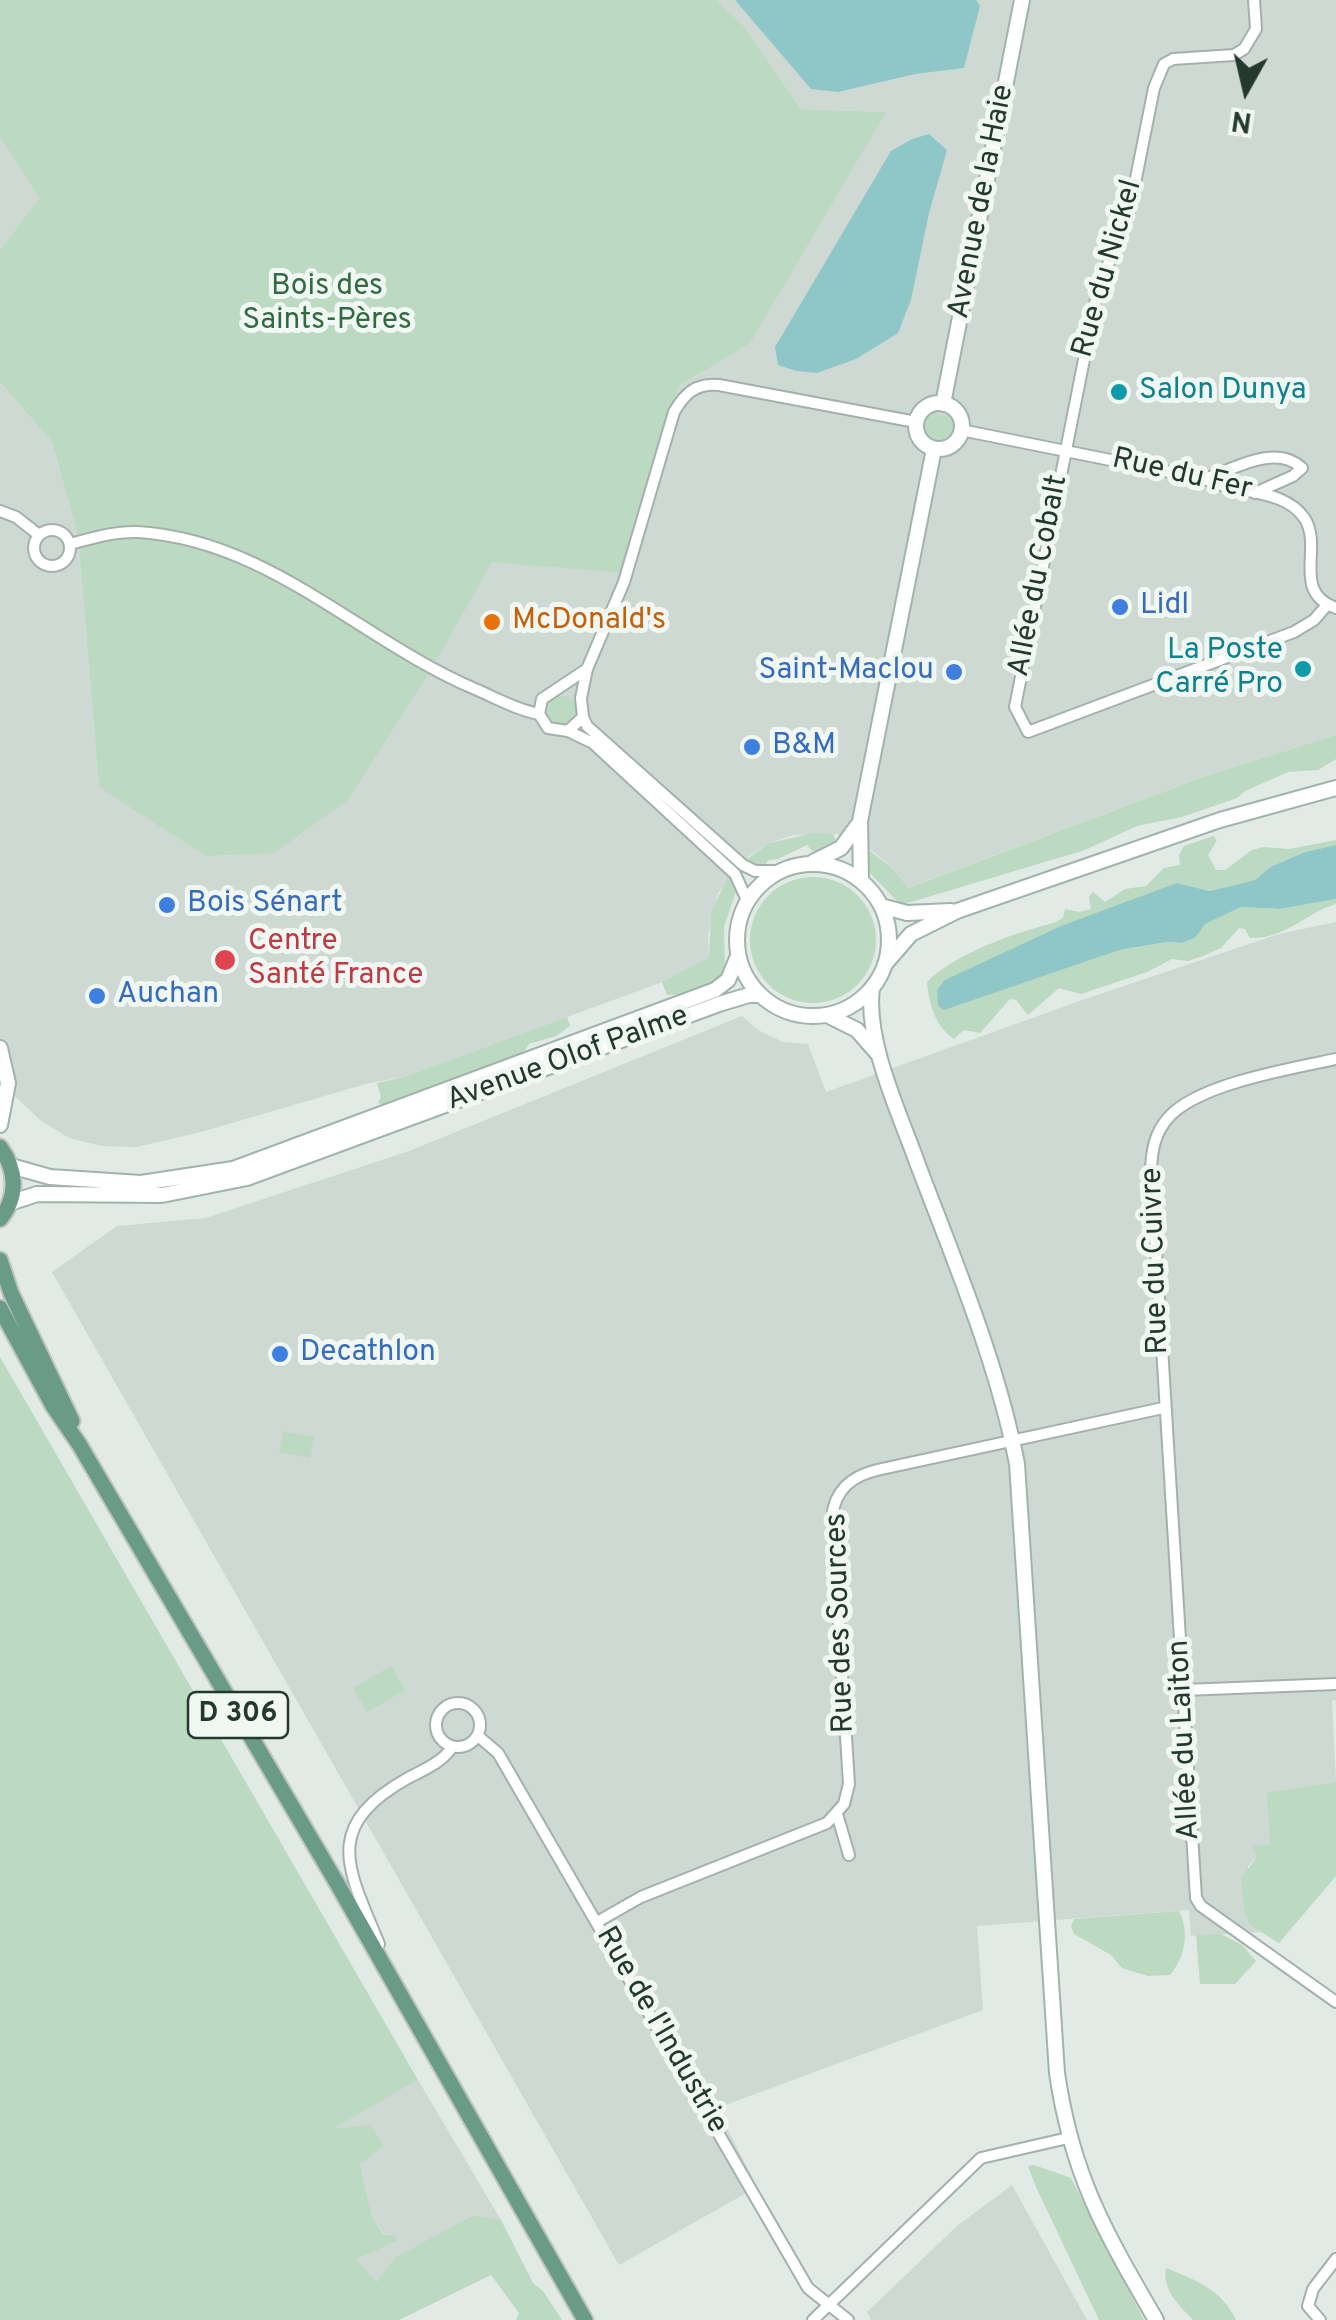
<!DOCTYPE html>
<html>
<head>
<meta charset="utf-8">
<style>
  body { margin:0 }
  #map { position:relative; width:1336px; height:2320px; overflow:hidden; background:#e1eae5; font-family:Overpass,sans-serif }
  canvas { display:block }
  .north { position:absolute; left:1196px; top:40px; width:100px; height:100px; -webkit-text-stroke:8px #f1f7f3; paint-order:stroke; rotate:188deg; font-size:28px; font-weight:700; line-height:40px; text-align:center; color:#233930 }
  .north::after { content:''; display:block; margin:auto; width:35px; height:45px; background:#233930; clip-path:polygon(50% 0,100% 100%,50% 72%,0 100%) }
</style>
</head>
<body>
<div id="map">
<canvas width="1336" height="2320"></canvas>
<div class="north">N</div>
</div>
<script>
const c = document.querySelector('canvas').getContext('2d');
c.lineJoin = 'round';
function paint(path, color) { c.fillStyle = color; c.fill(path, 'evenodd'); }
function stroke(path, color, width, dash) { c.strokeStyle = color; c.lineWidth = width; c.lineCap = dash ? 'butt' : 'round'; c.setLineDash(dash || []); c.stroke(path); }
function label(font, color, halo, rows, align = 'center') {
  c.font = font + ' Overpass,sans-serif'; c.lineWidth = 10; c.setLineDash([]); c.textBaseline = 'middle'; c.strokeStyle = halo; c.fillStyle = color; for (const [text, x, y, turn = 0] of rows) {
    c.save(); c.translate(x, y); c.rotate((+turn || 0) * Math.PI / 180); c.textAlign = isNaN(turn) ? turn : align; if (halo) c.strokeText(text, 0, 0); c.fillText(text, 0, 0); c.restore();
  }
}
const built = new Path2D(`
  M716,0H1336V735L1206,776L907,888L892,868L873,851L837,834L794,835L769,843L748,857L718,893L708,935L709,958L676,977L404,1077L369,1083L201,1132L136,1147L102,1146L69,1138L40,1120L0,1082V382L52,442L78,536L99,787L349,799L433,667L492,561L622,573L679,386L703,372L885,112L801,109L743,25Z
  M0,137L39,198L0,250Z
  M1336,922V1700L1332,1701L1336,1782L1266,1794L1270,1845L1248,1866L1250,1925L1261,1932L1191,1936L1189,1910L977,1926L983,2010L717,2108L757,2187L619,2265L52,1272L117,1226L206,1218L409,1151L742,1016L758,1030L783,1042L808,1044L826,1092L1088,998L1279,934Z
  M418,2080L501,2220L473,2215L375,2282L355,2259L397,2241L385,2235L372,2219L360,2164L329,2130Z
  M1012,2185L1087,2320H871L867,2312L957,2226Z`);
const green = new Path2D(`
  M0,0H716L743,25L801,109L886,112L750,343L679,386L622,573L492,562L433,667L349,799L274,853L206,856L99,787L78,536L52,442L0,382V250L39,198L0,137Z
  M937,409V415L945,416L947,411L956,424L950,438L941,442L931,440L922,427L928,413Z
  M547 711a15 15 0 1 1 30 0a15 15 0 1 1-30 0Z
  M1336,735V759L1318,770L1288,772L1245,791L1237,798L1182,817L1137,826L1085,850L901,905L861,864L865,847L892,868L908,888L1206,776Z
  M814,833L833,834L837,843L821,852L812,851L807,845L778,859L769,860L758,872L743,862L769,843Z
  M1213,836L1217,840L1208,855L1216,870H1225L1252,850L1263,847L1289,849L1336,840V845L1305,852L1270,867L1255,880L1210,891L1177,883L1119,950L1167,942L1182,943L1195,938L1204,924L1241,907L1280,909L1336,899V904C1307,912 1284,940 1250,938L1245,929L1239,928L1221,948L1203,956L1188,961L1172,959L1147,972L1081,994L1059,988L1028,1015L1016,1000L1010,999L980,1033L964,1030L954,1039C935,1026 929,1004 927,982C954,954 1016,932 1054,923L1063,918L1065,909L1079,912L1091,909L1089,897L1093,892L1105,902L1125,889L1146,886L1164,868L1180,865L1179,855L1184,846Z
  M750 940a63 63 0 1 1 126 0a63 63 0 1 1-126 0Z
  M728,877L733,878L737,889L724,927L725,975C711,989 687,995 667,995L662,982L709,958L711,912Z
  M567,1017L570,1026L556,1036L529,1044L521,1056L462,1083L384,1105L378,1103L381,1097L377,1083L404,1077Z
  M0,1357L418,2080L332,2129L370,2125L384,2146L360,2164L372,2218L384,2235H395L397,2241L356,2259L376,2282L396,2257L474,2215L501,2220L533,2283L543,2291L562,2320H516L519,2313L491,2275L399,2320H0Z
  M283,1431L314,1437L310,1458L279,1452Z
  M391,1666L405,1690L367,1712L353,1688Z
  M1336,1782V1876L1279,1943L1250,1925L1244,1911L1241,1878L1257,1857L1253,1846L1270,1845L1266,1793Z
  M1179,1911C1190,1933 1185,1957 1170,1975L1148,1976L1122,1968L1111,1955L1074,1934L1071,1926L1074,1919Z
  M1221,1934L1242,1945L1256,1961L1235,1984H1200L1196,1935Z
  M1034,2165L1071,2178L1144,2320H1099L1036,2187L1028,2166Z
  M1166,2268C1196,2280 1222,2290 1236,2320H1193C1179,2305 1162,2290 1166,2268Z`);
const water = new Path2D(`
  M735,0H976L980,6L964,68L915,74L838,92L811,89Z
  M929,134L947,150L929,213L911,300L898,333L856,359L817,373L796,371L778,365L775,347L891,151L912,139Z
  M1336,845V899L1280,909L1241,907L1205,924L1195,938L1182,943L1167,942L1119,950L944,1010L938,1006L937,990L945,980L1061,926L1177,883L1210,891L1255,880L1270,867L1305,852Z`);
const street = new Path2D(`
  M1254,0L1256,29L1244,49L1234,55L1173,59L1164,64L1154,88L1129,213L1098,289L1015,707L1028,732L1294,632L1314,620L1327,605
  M961,430L1205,479C1236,495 1284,487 1305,519C1323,549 1291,592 1336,608
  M1205,479C1234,469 1276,443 1302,468L1293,476L1255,493
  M0,511L16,517L39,535
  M34 548a18 18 0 1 1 36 0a18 18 0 1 1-36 0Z
  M70,544C92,538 115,531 138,532C269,540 360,640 475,689C496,698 517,710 539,714
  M587,669L542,699L539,714L548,728L568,731L583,717L581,698L587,669L624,582L674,412C685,393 696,383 719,385L916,422
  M583,717L587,726L743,865L755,871H779
  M568,731L593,743L735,874L747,900
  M1336,1059C1293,1068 1197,1084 1168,1118C1155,1133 1152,1149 1151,1169L1196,1898L1201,1906L1336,2002
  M1184,1690L1336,1684
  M436 1725a22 22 0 1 1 44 0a22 22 0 1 1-44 0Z
  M478,1736L498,1753L808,2288L848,2320
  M837,1814L849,1855
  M597,1922L641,1897L827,1823L844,1804L849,1784L832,1517C835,1489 852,1476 877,1470L1163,1408
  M379,1944C348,1868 321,1827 408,1778C423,1770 443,1762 452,1747
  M813,2320L981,2158L1068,2138
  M1320,2320L1308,2306L1313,2289L1336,2259`);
const secondary = new Path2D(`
  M916 426a23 23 0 1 1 46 0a23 23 0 1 1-46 0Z
  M943,404L1022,0
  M813,862L841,848L857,826
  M737 940a76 76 0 1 1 152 0a76 76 0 1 1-152 0Z
  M861,880L860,821L934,449
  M881,906L907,913L951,911
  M885,964L911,934L957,911L1220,820L1336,788
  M872,988C865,1042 900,1114 918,1165C955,1263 997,1361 1017,1464L1057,2073C1072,2176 1105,2232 1156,2320
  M827,1015L857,1030L877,1053
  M0,1048L8,1083L0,1125
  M11,1166L50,1177L141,1183L233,1169L715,990L728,980L738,956
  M10,1203L37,1194L162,1195L247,1178L719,1004L749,995H760`);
const primary = new Path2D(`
  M0,1147C17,1170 18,1197 0,1219
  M0,1260L11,1293L72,1421
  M0,1308L53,1406L79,1444L338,1885L585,2320`);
const markers = [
  [1119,392,10,"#0f9aa8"],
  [1120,607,10,"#3f7fe0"],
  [492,622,10,"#e8710a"],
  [1303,669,10,"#0f9aa8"],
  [954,672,10,"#3f7fe0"],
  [752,747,10,"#3f7fe0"],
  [167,905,10,"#3f7fe0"],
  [225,960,12,"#e0444e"],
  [97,996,10,"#3f7fe0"],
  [280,1354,10,"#3f7fe0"]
];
const shields = [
  [238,1715,100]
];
const shieldNames = [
  ["D 306",238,1715]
];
const streetNames = [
  ["Avenue de la Haie",983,202,-79],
  ["Rue du Nickel",1109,269,-74],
  ["Rue du Fer",1182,476,13],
  ["Allée du Cobalt",1040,576,-79],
  ["Avenue Olof Palme",568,1060,-20],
  ["Rue du Cuivre",1157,1261,-92],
  ["Rue des Sources",842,1623,-92],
  ["Allée du Laiton",1186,1740,-93],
  ["Rue de l'Industrie",660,2031,60]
];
const parkNames = [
  ["Bois des",327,288],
  ["Saints-Pères",327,322]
];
const cultureNames = [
  ["Salon Dunya",1139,392],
  ["La Poste",1283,652,"right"],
  ["Carré Pro",1283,686,"right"]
];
const shopNames = [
  ["Lidl",1140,607],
  ["Saint-Maclou",934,672,"right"],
  ["B&M",772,747],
  ["Bois Sénart",187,905],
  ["Auchan",117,996],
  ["Decathlon",300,1354]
];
const foodNames = [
  ["McDonald's",512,622]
];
const healthNames = [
  ["Centre",248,943],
  ["Santé France",248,977]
];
paint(built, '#cfd9d4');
paint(green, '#bcd9c1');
paint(water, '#8fc7c9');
stroke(street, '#a4b1ab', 14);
stroke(secondary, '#a1b4ab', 18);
stroke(primary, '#bdc4c1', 19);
stroke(street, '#fff', 10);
stroke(secondary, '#fff', 14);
stroke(primary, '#6a9b89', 15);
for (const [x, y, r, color] of markers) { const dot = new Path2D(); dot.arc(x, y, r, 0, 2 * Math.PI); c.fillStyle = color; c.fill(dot); stroke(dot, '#f1f7f3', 4); }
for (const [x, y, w] of shields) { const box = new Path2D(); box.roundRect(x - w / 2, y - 23, w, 46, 8); c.fillStyle = '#f1f7f3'; c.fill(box); stroke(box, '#233930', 2.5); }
label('bold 28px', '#233930', null, shieldNames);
label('30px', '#233930', '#f1f7f3', streetNames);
label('30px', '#326b42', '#f1f7f3', parkNames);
label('30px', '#0d838f', '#f1f7f3', cultureNames, 'left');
label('30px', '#366cbe', '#f1f7f3', shopNames, 'left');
label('30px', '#c56008', '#f1f7f3', foodNames, 'left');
label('30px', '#be3a42', '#f1f7f3', healthNames, 'left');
</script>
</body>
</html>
